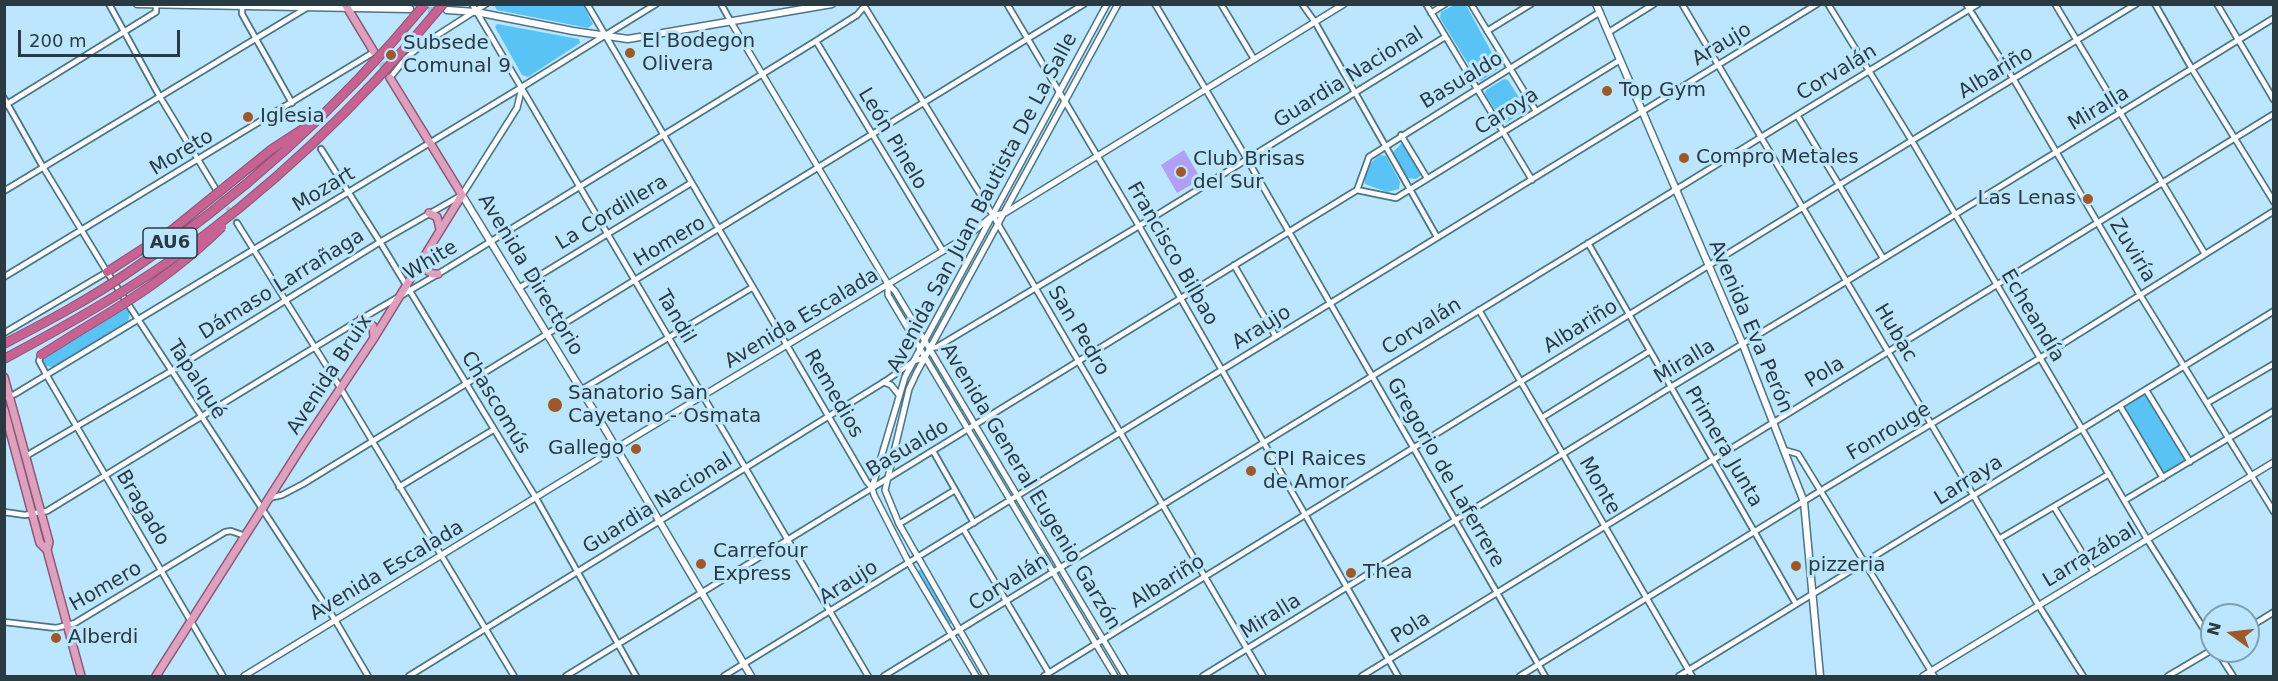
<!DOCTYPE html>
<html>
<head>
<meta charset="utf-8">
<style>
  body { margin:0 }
  #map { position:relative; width:2278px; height:681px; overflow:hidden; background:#bce6fd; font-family:"DejaVu Sans",sans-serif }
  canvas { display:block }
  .frame { position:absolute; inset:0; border:6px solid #293a43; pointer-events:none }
  .north { position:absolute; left:2200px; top:603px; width:60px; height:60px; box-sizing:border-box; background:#bce6fd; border:2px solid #81a1b3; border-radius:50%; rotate:285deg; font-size:16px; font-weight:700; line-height:24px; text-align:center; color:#293a43 }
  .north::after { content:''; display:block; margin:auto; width:21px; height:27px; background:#9d582b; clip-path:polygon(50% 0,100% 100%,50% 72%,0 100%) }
  .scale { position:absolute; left:18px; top:30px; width:162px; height:27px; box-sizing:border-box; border:3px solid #293a43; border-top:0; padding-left:8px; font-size:18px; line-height:21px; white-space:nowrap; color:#293a43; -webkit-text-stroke:4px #bce6fd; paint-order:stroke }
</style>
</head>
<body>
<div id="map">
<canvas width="2278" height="681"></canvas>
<div class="frame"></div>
<div class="north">N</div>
<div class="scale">200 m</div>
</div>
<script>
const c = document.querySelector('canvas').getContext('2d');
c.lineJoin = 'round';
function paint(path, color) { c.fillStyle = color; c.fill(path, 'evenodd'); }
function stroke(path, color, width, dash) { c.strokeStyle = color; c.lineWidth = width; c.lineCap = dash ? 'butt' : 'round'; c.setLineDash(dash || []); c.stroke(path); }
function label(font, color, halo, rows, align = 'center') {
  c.font = font + ' "DejaVu Sans",sans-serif'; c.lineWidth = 6; c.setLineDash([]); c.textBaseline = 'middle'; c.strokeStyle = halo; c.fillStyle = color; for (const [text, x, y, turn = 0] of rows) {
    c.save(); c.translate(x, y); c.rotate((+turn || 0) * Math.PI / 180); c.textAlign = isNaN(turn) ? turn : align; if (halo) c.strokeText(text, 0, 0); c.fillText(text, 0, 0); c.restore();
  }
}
const green = new Path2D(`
  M494,5H583L593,24L588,28L497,10Z
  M1454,5H1466L1499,66L1498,69L1481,81L1478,80L1440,18L1441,12Z
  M497,24L579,39L580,43L528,77L522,75L495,27Z
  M1504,79L1508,80L1525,107L1524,111L1506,123L1502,121L1485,94L1486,90Z
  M1403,142L1423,174L1416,179L1407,178L1393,152Z
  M1381,155L1386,156L1400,182L1399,189L1387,192L1365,184C1364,173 1371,159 1381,155Z
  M126,307L130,313L128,321L53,367L46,366L42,360L45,355Z
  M2146,394L2186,461L2164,475L2124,407Z
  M919,570H922L951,622V624H947L917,572Z`);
const water = new Path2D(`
  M1184,150L1201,179L1177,193L1161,165Z`);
const minorTunnel = new Path2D(`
  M217,191L237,223`);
const secondaryTunnel = new Path2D(`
  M410,9L441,10`);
const primaryTunnel = new Path2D(`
  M376,54L390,78`);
const minor = new Path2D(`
  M109,4L160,97L217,191
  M472,4L868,676
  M587,4L867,482L872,488
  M721,4L731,22
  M863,4L988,207L1263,676
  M1007,4L1139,226L1398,676
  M1155,4L1247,159L1545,676
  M1221,4L1254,59
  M1302,4L1315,22L1437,237
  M1426,4L1532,180
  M1471,4L1536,111
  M1682,4L2039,606L2083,676
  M1828,4L1912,141L2147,539L2212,642
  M1966,4L2014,80L2140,295L2274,512
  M2055,4L2205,254
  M2155,4L2192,69L2274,202
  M2217,4L2274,100
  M242,6V14L292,103
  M1431,13L1445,4
  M1487,31L1531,4
  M1609,32L1654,4
  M604,36L656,4
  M816,41L943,251
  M390,78L406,58L422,45L486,4
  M4,98L43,167L107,272L335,620L368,676
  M4,106L156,12V5
  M1797,115L1883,258
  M1401,135L1427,178
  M321,149L380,242L536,498L636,676
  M1357,190L1396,198L1620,60
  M4,191L308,7
  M237,223L341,389L514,676
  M1588,243L1796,604
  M1234,265L1276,337
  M4,277L374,52
  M519,288L691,183
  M1479,310L1692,676
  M4,333L107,272
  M930,348L937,347L1139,226L1445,37
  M41,355L39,361L47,376L223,676
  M581,390L753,287
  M2146,390L2190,462
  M4,398L15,394L522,87
  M2207,403L2274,364
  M2120,406L2163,478
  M1543,417L1650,351
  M1784,450L1798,454L1934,676
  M933,451L974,523
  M26,456L173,370L380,242L462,195
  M399,487L493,430
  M269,498L282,495L303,484L1084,4
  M2125,500L2274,411
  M2054,507L2094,572
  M4,512L25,515L47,511L361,319L438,274L816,41L857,15L863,8
  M899,524L955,490
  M964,530L1049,673
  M1999,539L2109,474
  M4,622L56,628L75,623L225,532L231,531L245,536
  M2248,628L2274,612
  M2217,651L2233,676
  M409,676L884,382L914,361L924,358
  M566,676L1357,190L1369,157L1600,12
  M724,676L1817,4
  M884,676L1978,4
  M1044,676L1839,185L2136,4
  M1203,676L1671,387L1847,281L2274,18
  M1362,676L2274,114
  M1520,676L1822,490L2040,358L2274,211
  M1679,676L2274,311
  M2168,676L2212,650`);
const tertiary = new Path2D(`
  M731,22L888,284L895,291L1125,676
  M462,195L517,108L522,87L604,36
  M888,284V295L1115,676
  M884,382L891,385L899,395
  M244,676L636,436L943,251L969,235L992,216L1005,213L1344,4
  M976,676L909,563L874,495L872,488L905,377L1107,4
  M986,676L899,524L885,490L909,389L917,372L1118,4
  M1923,676L2274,462`);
const secondary = new Path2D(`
  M137,4L410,9
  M1596,4L1743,345L1804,502L1820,676
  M447,10L476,12L573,31L628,39L832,4
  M462,195L599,419L751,676`);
const primary = new Path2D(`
  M345,4L374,52
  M429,213L437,217L440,229
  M423,260L425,269L433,274H438
  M361,319L373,326L374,338
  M4,377L49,542L47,550L81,676
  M4,409L40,543L47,550
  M156,676L304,443L374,338L462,195L390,78`);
const motorway = new Path2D(`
  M107,272L172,230
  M41,355L81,330`);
const motorwayBridge = new Path2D(`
  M172,230L272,149L309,125
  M81,330C135,298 178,270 222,227
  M4,344C46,322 88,300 126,274C238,199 339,108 425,4
  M4,359C60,329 116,298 168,262C272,189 362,102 443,4`);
const markers = [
  [630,53,6,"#9d582b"],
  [391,55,6,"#9d582b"],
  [1607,91,6,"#9d582b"],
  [248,117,6,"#9d582b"],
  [1684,158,6,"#9d582b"],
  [1181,172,6,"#9d582b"],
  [2088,199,6,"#9d582b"],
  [555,405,8,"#9d582b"],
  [636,449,6,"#9d582b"],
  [1251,471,6,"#9d582b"],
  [701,564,6,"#9d582b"],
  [1796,566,6,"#9d582b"],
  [1351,573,6,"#9d582b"],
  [56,638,6,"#9d582b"]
];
const shields = [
  [170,243,54]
];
const shieldNames = [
  ["AU6",170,243]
];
const poiNames = [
  ["El Bodegon",642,42],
  ["Olivera",642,65],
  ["Subsede",403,44],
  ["Comunal 9",403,67],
  ["Top Gym",1619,91],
  ["Iglesia",260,117],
  ["Compro Metales",1696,158],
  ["Club Brisas",1193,160],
  ["del Sur",1193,183],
  ["Las Lenas",2076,199,"right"],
  ["Sanatorio San",568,394],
  ["Cayetano - Osmata",568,417],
  ["Gallego",624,449,"right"],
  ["CPI Raices",1263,460],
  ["de Amor",1263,483],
  ["Carrefour",713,552],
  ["Express",713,575],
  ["pizzeria",1808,566],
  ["Thea",1363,573],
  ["Alberdi",68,638]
];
const streetNames = [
  ["Araujo",1722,45,-31],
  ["Corvalán",1837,73,-31],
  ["Albariño",1996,73,-31],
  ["Guardia Nacional",1349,78,-32],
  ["Basualdo",1462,81,-31],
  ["Miralla",2099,109,-31],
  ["Caroya",1507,112,-32],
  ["León Pinelo",892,139,59],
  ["Moreto",182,153,-31],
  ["Mozart",324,190,-31],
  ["Avenida San Juan Bautista De La Salle",983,203,-62],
  ["La Cordillera",612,213,-31],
  ["Homero",670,242,-31],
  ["Zuviría",2132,251,59],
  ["Francisco Bilbao",1172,254,60],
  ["White",431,261,-31],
  ["Avenida Directorio",530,275,59],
  ["Dámaso Larrañaga",282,285,-32],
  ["Echeandía",2032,316,59],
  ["Tandil",675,317,60],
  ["Avenida Escalada",802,319,-31],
  ["Corvalán",1422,327,-32],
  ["Albariño",1581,327,-32],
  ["Avenida Eva Perón",1750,327,67],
  ["Araujo",1262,328,-32],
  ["San Pedro",1078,331,59],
  ["Hubac",1895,333,59],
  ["Miralla",1685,362,-31],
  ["Pola",1825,373,-31],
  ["Avenida Bruix",330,375,-57],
  ["Tapalqué",196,380,57],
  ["Remedios",833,394,60],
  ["Chascomús",495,403,59],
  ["Fonrouge",1889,432,-31],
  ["Primera Junta",1723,447,60],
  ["Basualdo",908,449,-31],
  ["Gregorio de Laferrere",1445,473,60],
  ["Larraya",1969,481,-32],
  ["Monte",1599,486,60],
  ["Avenida General Eugenio Garzón",1030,487,59],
  ["Guardia Nacional",658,504,-32],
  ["Bragado",142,508,59],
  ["Larrazábal",2090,556,-31],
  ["Avenida Escalada",387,571,-31],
  ["Albariño",1168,582,-32],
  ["Araujo",849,583,-32],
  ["Corvalán",1009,583,-32],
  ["Homero",106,587,-30],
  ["Miralla",1271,617,-32],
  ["Pola",1411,628,-32]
];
paint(green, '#59c3f5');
paint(water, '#af9ff6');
stroke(minorTunnel, '#9fc4d8', 4.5, [4.5, 2]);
stroke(secondaryTunnel, '#9fc4d8', 6, [6, 3]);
stroke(primaryTunnel, '#9fc4d8', 7, [7, 3.5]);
stroke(minor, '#4d7488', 8);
stroke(tertiary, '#4d7488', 8);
stroke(secondary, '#4d7488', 9);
stroke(primary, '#8f5577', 10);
stroke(motorway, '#8f5577', 10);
stroke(minor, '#fff', 4.5);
stroke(tertiary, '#fff', 5);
stroke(secondary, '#fff', 6);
stroke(primary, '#dda1be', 7);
stroke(motorway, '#c66393', 8);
stroke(motorwayBridge, '#8f5577', 10, []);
stroke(motorwayBridge, '#c66393', 8);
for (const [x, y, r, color] of markers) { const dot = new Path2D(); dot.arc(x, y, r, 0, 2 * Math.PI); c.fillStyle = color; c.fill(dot); stroke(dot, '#bce6fd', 2); }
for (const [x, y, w] of shields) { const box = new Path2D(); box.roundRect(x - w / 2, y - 15, w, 30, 4.5); c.fillStyle = '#bce6fd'; c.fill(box); stroke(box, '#293a43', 1.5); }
label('bold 18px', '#293a43', null, shieldNames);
label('20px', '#293a43', '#bce6fd', poiNames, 'left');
label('20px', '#293a43', '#bce6fd', streetNames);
</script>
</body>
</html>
